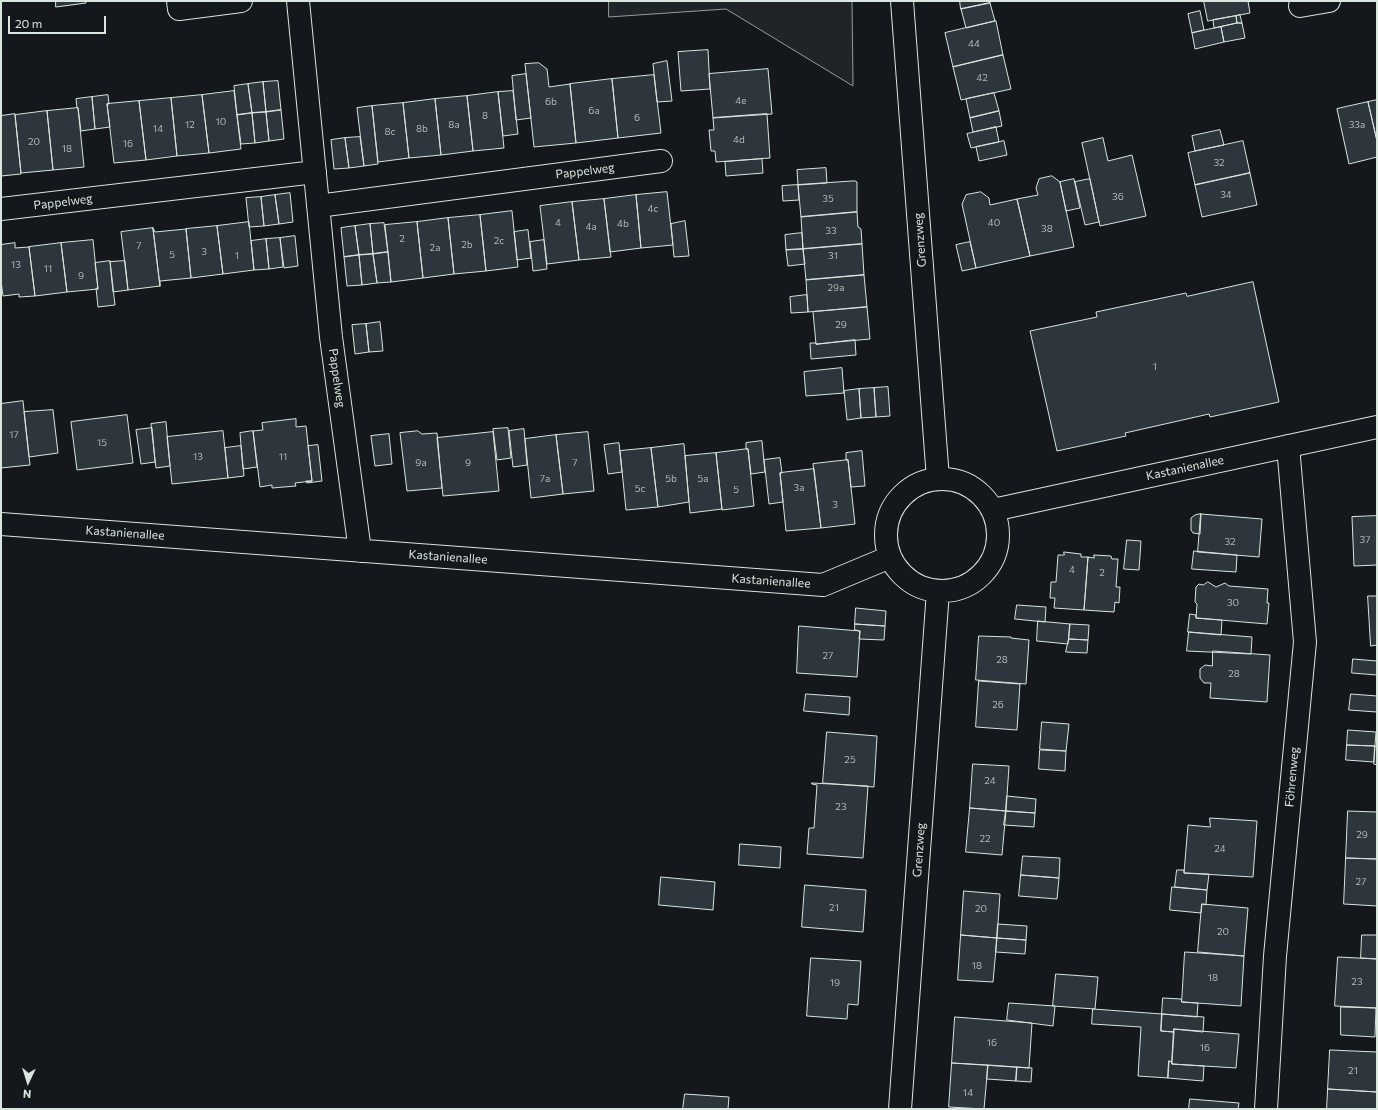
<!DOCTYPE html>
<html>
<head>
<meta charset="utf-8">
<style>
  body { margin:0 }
  #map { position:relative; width:1378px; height:1110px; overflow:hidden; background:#14181c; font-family:Commissioner,sans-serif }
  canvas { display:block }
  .frame { position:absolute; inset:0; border:2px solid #d8e6dc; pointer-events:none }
  .north { position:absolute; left:8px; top:1062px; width:40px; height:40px; -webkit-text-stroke:3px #14181c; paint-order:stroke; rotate:184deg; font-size:11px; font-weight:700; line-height:16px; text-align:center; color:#d8e6dc }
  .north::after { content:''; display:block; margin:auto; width:14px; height:18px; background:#d8e6dc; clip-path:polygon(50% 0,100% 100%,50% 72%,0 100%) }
  .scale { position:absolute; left:8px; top:16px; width:98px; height:18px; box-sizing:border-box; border:2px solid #d8e6dc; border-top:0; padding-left:5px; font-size:12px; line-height:14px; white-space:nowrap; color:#d8e6dc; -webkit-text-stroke:3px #14181c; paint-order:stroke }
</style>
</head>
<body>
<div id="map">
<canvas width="1378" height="1110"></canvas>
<div class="frame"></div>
<div class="north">N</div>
<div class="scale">20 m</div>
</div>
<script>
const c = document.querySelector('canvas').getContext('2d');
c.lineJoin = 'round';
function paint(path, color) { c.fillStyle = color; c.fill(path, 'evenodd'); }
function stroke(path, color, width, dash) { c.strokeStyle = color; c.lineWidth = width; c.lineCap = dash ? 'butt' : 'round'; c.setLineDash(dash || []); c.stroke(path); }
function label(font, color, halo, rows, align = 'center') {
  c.font = font + ' Commissioner,sans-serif'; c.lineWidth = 3; c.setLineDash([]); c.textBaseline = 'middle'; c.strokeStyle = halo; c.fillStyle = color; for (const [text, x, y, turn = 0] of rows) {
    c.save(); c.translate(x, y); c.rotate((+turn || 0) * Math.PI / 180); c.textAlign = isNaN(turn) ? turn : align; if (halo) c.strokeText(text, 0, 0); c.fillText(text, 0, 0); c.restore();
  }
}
const green = new Path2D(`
  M609,1H852L853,86L726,9L609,17Z`);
const building = new Path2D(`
  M56,1H85L86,3L56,7Z
  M960,1H990V3L961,9Z
  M1204,1H1248L1250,13L1208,21Z
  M990,3L995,21L966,28L961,9Z
  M1200,11L1204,30L1192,33L1188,14Z
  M1240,15L1242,23H1237L1236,16Z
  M1236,16L1237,23L1214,28L1213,20Z
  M996,21L1003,55L953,67L945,33Z
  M1237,23H1242L1245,38L1224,42L1221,27Z
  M1221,27L1224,42L1195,49L1192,33Z
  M708,50L710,89L681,91L678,52Z
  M1003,55L1011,89L961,100L953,67Z
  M667,61L672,101L657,102L653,64Z
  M539,63L547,69L549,87L570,84L576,143L534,147L525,64Z
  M768,69L772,114L713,118L709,74Z
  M526,74L531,118L516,120L512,76Z
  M654,75L661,133L618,138L612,79Z
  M612,79L618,138L576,143L570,84Z
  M278,81L281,110L266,112L263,82Z
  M263,82L266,112L252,113L248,84Z
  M248,84L252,113L237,115L234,86Z
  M234,91L241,149L209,153L202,95Z
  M513,91L518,134L503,136L498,92Z
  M498,92L504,148L473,151L467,96Z
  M994,93L999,111L970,118L966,99Z
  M108,95L109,104H107L110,127L95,129L92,97Z
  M202,95L209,153L177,156L171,98Z
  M467,96L473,151L441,155L435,99Z
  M92,97L95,129L81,131L78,108H77L76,99Z
  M171,98L177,156L146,160L139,101Z
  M435,99L441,155L409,158L403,103Z
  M1377,100V141L1368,102Z
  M139,101L146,160L114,163L107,104Z
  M1368,102L1377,141V157L1349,164L1337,109Z
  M403,103L409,158L378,162L372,106Z
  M372,106L378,164L364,166L357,108Z
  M78,108L84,167L53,170L47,111Z
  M281,110L284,139L269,141L266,112Z
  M47,111L53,170L21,173L15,115Z
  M999,111L1002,126L973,132L970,118Z
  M266,112L269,141L255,143L252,113Z
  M252,113L255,143L241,144L237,115Z
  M15,114L21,174L1,176V116Z
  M767,114L770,158L716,162L715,151H711L709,130H714L713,118Z
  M996,127L999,142L971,148L967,134Z
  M1220,130L1224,145L1195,151L1192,136Z
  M360,137L364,166L349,168L345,138Z
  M345,138L349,168L334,169L331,140Z
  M1103,138L1108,161L1132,155L1146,216L1100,226L1082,143Z
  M1004,141L1007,155L979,161L976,147Z
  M1243,141L1250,173L1195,185L1188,153Z
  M762,159L763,173L726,176L725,162Z
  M826,168L827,183L798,185L797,170Z
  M1250,173L1257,205L1202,217L1195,185Z
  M1052,176L1060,182L1074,247L1030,256L1017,199L1038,195L1036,188L1039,179Z
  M1074,179L1080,208L1066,211L1060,182Z
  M1090,179L1099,222L1085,225L1075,182Z
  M855,181L857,182V212L801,217L798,185Z
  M798,185L799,200L783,201L782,186Z
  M667,192L673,245L641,248L636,195Z
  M981,192L989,198L990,205L1017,199L1030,256L976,268L962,204L966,195Z
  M290,193L293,222L279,224L275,195Z
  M275,195L279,224L264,226L261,197Z
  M636,195L641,248L610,252L604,199Z
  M261,197L264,226L249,227L246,198Z
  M604,199L611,257L579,260L572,202Z
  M572,202L579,260L547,264L540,206Z
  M512,211L518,267L486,271L480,215Z
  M857,212L858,227L861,229L862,244L803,249L801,217Z
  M480,215L486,271L454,274L448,218Z
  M448,218L454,274L423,278L417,222Z
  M685,221L689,256L674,257L671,224Z
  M249,222L254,270L223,274L217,226Z
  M417,222L423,278L391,282L385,225Z
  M384,223L388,252L373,254L370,224Z
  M370,224L373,254L359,255L355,226Z
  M217,226L223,274L191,278L186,229Z
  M355,226L359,255L344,257L341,228Z
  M153,228L155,232L186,229L191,278L160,281V286Z
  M153,228L160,286L128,290L121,232Z
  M528,230L531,258L517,260L514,232Z
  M802,233L803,249L786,250L785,235Z
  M295,236L298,266L284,268L280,238Z
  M280,238L283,267L269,269L266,239Z
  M266,239L269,269L254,270L251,241Z
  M93,240L98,289L67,292L61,243Z
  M544,240L547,269L533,271L530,242Z
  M970,242L976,268L962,271L956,245Z
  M15,243V248L29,247L35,296L19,297V294L3,296L1,281V245Z
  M61,243L67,292L35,296L29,247Z
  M862,244L864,275L806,280L803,249Z
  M803,249L805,264L788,266L786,250Z
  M388,252L391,282L377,283L373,254Z
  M373,254L377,283L362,285L359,255Z
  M359,255L362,285L347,286L344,257Z
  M110,261L115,305L98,307L96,288L98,289L95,263Z
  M125,261L128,290L113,292L110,262Z
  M864,275L867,307L808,312L806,280Z
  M1253,282L1279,402L1210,417L1209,414L1125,433L1126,436L1057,451L1030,331L1097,317L1096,312L1186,293L1187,296Z
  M807,295L808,312L791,313L790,297Z
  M867,307L870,339L816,344L813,312Z
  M380,322L383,351L369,352L366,324Z
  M366,324L369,352L355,354L352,325Z
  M855,340L856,355L811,359L810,343H816V344Z
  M842,368L844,393L806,396L804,372Z
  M888,387L890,416L876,417L874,388Z
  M874,388L876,417L861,418L859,389Z
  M859,389L861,418L847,420L844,391Z
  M23,401L30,465L1,468V404Z
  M53,410L58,453L29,457L24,412Z
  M127,415L133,463L77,470L71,422Z
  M296,419V427L306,426L312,481L295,483L296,486L272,488V485L260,487L253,431L263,430L262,423Z
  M166,422L170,466L156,468L151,424Z
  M152,428L155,462L141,464L136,430Z
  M508,428L511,458L497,460L493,429Z
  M524,429L527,465L513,467L509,431Z
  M223,431L228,478L172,484L167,437Z
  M253,431L257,467L243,469L240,433Z
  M418,431L422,434L437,433L442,488L407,491L400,433Z
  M493,432L499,491L443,496L437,438Z
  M588,432L594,491L563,494L556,435Z
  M389,434L392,464L375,466L371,436Z
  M556,435L563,494L531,498L525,439Z
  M762,441L765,472L751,474L748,449H746V443Z
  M619,443L622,472L608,474L604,445Z
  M684,444L689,502L658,507L651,448Z
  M318,445L322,481L307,483L306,481H312L308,446Z
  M241,446L244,476L228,478L225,448Z
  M651,448L658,507L626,510L620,451Z
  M748,449L754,506L722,510L716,453Z
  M862,451L865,486L851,487L848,460H846V453Z
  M716,453L722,509L690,513L685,456Z
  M780,458L782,473H780L783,502L769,504L764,460Z
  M848,460L855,524L821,528L813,464Z
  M814,469L821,528L786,531L780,473Z
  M1201,514L1262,519L1259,557L1198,552Z
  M1201,514L1200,534L1193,533L1191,530V518L1195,515Z
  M1377,516V565L1354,566L1352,517Z
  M1127,540L1141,541L1139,570L1124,569Z
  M1194,551L1237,555L1236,572L1192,569Z
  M1064,552L1081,554V557H1088L1084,610L1054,608L1055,598H1050L1051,582H1056L1058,555H1064Z
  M1094,555L1111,556L1112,559H1118L1116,587H1120L1119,603L1115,602L1114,612L1084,610L1088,557L1094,558Z
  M1208,582L1216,587L1225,583L1229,586L1268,589L1267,603H1269L1267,624L1196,618L1197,604L1195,602L1196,587L1199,584L1203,585Z
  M1368,596H1377V645L1371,646Z
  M1017,605L1046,607L1045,622L1015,619Z
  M856,608L886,611L885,626L855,624Z
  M1190,614L1196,615V618L1222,620L1221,635L1188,632Z
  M1038,621L1070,624L1068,644L1037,641Z
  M855,624L885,626L884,640L859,639L860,631L855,630Z
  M1070,624L1089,625L1088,640L1069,639Z
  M799,626L860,631L857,677L797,673Z
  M1189,632L1252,637L1251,654L1187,651Z
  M979,636L1011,637V638L1029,640L1026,684L976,680Z
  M1069,639L1088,640L1087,653L1066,652Z
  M1213,651L1270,655L1267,702L1210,698L1211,683H1204L1200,678V669L1205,665L1212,666Z
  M1353,659L1377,661V675L1352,673Z
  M979,681L1020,684L1017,730L976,727Z
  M806,694L850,697L849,715L804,711Z
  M1351,694L1377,696V712L1349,710Z
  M1042,722L1069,724L1066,751L1040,749Z
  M1348,730L1376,732L1375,746L1347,745Z
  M827,732L877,736L874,787L823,783Z
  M1347,745L1375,746L1374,762L1346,760Z
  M1375,746L1377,747V765L1374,764Z
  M1040,750L1066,751L1065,771L1039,769Z
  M973,764L1009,766L1006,811L970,808Z
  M812,783L868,786L863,858L807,854L809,828H814L817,785L812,784Z
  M1007,796L1036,799L1035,813L1006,811Z
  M970,808L1006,811L1002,855L966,852Z
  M1006,811L1035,813L1034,827L1004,825Z
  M1348,811L1377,812V859L1346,858Z
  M1210,818L1257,821L1253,877L1184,873L1188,825L1210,827Z
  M740,844L781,847L780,868L739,865Z
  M1023,856L1060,858L1059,878L1021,875Z
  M1346,858L1377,859V906L1344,904Z
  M1177,870H1184V873L1209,874L1207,890L1175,887Z
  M1021,875L1059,878L1057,899L1019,896Z
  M661,877L715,882L713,910L659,905Z
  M805,885L866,890L863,932L802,927Z
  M1172,887L1207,890L1206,905L1202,904L1201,913L1170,910Z
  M964,891L1000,894L997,938L961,935Z
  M1202,904L1248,908L1244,956L1198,952Z
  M998,924L1027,926L1026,940L997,938Z
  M961,935L997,938L993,982L958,980Z
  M1362,935H1377V959L1361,958Z
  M997,938L1026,940L1025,954L996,952Z
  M1185,952L1244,956L1241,1006L1182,1002Z
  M1338,957L1377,959V1008L1335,1006Z
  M811,958L861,961L858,1005L848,1004L847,1019L807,1016Z
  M1056,974L1098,977L1095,1009L1053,1006Z
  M1163,998L1181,999L1182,1002L1198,1003L1197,1017L1162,1014Z
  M1009,1003L1055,1006L1053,1026L1007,1020Z
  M1341,1007L1376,1008L1375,1037L1341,1035Z
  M1093,1009L1162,1014L1161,1031L1174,1032L1172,1062L1169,1061L1168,1078L1138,1076L1141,1027L1092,1024Z
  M1162,1014L1204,1017L1203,1032L1174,1029V1032L1161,1031Z
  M955,1017L1032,1023L1029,1068L952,1063Z
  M1174,1029L1239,1034L1236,1068L1172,1064Z
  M1330,1050L1377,1052V1092L1328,1089Z
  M1169,1061L1172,1062V1064L1204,1066L1203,1081L1168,1078Z
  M952,1063L988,1065L984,1109L949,1107Z
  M988,1065L1017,1067L1016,1081L987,1079Z
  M1017,1067L1032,1068L1031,1082L1016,1081Z
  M1328,1089L1377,1092V1109H1327Z
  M685,1094L729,1097L728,1109H683Z
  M1190,1099L1239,1103L1238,1109H1189Z`);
const minor = new Path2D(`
  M178,1L179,9L241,1
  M298,1L331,337L360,551
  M902,1L938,479
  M1300,6L1329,1
  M318,206L661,161
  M1,209L315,172
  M886 535a56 56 0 1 1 112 0a56 56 0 1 1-112 0Z
  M993,510L1377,427
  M1,524L823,585L890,557
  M900,1109L938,591
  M1266,1109L1275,956L1305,642L1288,446`);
const numberNames = [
  ["44",974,44],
  ["42",982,78],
  ["4e",741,101],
  ["6b",551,102],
  ["6a",594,111],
  ["8",485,116],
  ["6",637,118],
  ["10",221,122],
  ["12",190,125],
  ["8a",454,125],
  ["33a",1357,125],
  ["14",158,129],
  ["8b",422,129],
  ["8c",390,132],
  ["4d",739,140],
  ["20",34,142],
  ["16",128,144],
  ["18",67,149],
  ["32",1219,163],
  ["34",1226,195],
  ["36",1118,197],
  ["35",828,199],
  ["4c",653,209],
  ["4",558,223],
  ["40",994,223],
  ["4b",623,224],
  ["4a",591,227],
  ["38",1047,229],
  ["33",831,231],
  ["2",402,239],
  ["2c",499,241],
  ["2b",467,245],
  ["7",139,246],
  ["2a",435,248],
  ["3",204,252],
  ["5",172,255],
  ["1",237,256],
  ["31",833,256],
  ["13",16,265],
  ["11",48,269],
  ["9",81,276],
  ["29a",836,288],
  ["29",841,325],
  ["1",1155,367],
  ["17",14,435],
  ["15",102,443],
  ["13",198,457],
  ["11",283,457],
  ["9a",421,463],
  ["9",468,463],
  ["7",575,463],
  ["7a",545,479],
  ["5b",671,479],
  ["5a",703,479],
  ["3a",799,488],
  ["5c",640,489],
  ["5",736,490],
  ["3",835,505],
  ["37",1365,540],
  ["32",1230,542],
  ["4",1072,570],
  ["2",1102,573],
  ["30",1233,603],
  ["27",828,656],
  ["28",1002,660],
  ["28",1234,674],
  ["26",998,705],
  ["25",850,760],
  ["24",990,781],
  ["23",841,807],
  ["29",1362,835],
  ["22",985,839],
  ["24",1220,849],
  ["27",1361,882],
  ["21",834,908],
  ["20",981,909],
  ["20",1223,932],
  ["18",977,966],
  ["18",1213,978],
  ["23",1357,982],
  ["19",835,983],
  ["16",992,1043],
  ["16",1205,1048],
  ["21",1353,1071],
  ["14",968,1093]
];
const streetNames = [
  ["Pappelweg",585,171,-7],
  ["Pappelweg",63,202,-7],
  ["Grenzweg",920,240,-94],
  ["Pappelweg",337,378,82],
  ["Kastanienallee",1185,468,-12],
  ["Kastanienallee",125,533,4],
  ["Kastanienallee",448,557,4],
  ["Kastanienallee",771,581,4],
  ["Föhrenweg",1292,777,-85],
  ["Grenzweg",919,850,-86]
];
paint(green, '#202428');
stroke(green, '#939e99', 1);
paint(building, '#2c363c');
stroke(building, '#d8e6dc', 1);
stroke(minor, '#d8e6dc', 24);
stroke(minor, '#14181c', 22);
label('10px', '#adbab4', null, numberNames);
label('12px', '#d8e6dc', '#14181c', streetNames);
</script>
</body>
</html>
